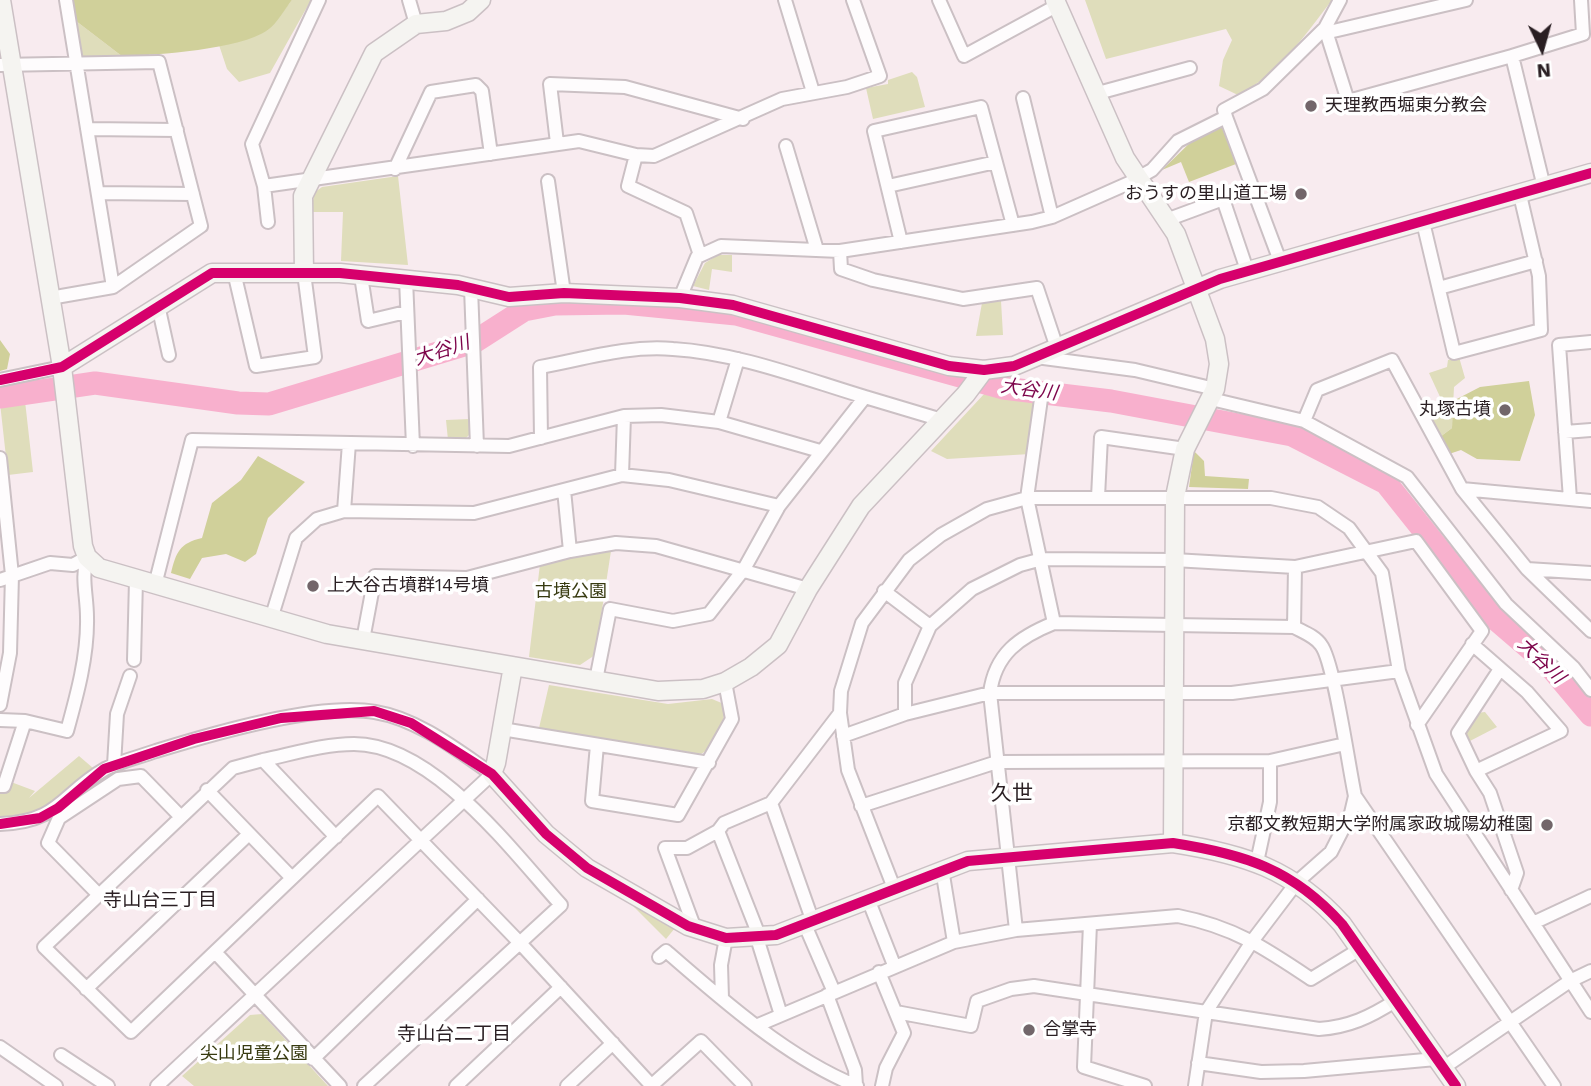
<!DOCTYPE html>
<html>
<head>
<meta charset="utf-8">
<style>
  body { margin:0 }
  #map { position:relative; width:1591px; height:1086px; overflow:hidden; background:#f8ebef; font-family:"Work Sans",sans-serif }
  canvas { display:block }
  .north { position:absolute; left:1507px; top:14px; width:70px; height:70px; -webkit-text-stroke:5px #fff; paint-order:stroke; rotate:175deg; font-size:19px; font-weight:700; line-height:28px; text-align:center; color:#2a1f23 }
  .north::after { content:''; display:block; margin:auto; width:24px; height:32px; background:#2a1f23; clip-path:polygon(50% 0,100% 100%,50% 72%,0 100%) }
</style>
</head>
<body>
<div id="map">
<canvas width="1591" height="1086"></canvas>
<div class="north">N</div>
</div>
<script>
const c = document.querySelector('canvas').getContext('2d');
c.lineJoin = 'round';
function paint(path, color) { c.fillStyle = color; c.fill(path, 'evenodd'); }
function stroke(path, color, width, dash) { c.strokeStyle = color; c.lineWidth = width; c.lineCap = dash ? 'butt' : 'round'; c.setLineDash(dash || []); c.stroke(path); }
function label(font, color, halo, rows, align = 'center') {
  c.font = font + ' "Work Sans","Noto Sans JP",sans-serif'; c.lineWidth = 7; c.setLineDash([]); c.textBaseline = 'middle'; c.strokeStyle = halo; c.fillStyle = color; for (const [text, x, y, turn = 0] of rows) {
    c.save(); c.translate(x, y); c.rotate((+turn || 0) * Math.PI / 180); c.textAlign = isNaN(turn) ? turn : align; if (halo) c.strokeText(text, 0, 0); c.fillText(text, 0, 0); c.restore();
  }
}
const green = new Path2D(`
  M292,0H311L270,73L239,82L227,69L219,45L268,30Z
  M1085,0H1332C1306,34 1277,76 1238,95L1219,86L1223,60L1232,40L1226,29L1106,59Z
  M76,21L123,57H82Z
  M912,72L917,77L925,107L873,119L866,88L888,84V80Z
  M398,176L408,265L341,261L343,212H310L315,192L322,187Z
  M718,255H732V272L712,269L709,290L693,286L705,263Z
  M1001,301L1003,335L976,336L982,303Z
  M1459,357L1465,378L1454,387L1452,428L1440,437L1425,407L1441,399L1429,373L1447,367L1448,360Z
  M985,393L1036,403L1030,454L947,459L931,451Z
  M25,401L33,472L8,475L0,403Z
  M470,419V434L465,439L448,440L446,420Z
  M611,551L595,655L580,665L529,657L540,564Z
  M549,685L668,704L712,699L724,704C726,721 718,746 701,754L539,728Z
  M1485,712L1497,727L1468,742L1465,728L1476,713Z
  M79,756L93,768L43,810L29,817L0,820V792L7,791L11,782L35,791L29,798Z
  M635,903L675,928L666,939L634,907Z
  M262,1014L328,1086H194L182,1076L250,1015Z`);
const forest = new Path2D(`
  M73,0H292C285,9 277,23 268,30C239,50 159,54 123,57L76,21Z
  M1222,123L1236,164L1189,182L1181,162L1162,170L1200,133Z
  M0,340L10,354L7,369L0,371Z
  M1529,381L1535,415L1520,461L1477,459L1461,450L1449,454L1440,437L1452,428L1453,401L1480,387Z
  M1194,451L1204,461L1205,476L1249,479L1248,489L1189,487Z
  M258,456L305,482L268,518L256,554L245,562L226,554L202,558L190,579L171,573C176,552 180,543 202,538L212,503L241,480Z`);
const river = new Path2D(`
  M0,397L95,383L238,403L269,404L474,342L524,310L555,304L624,303L736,314L1003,388L1111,401L1292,435L1386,483L1492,616L1549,665L1591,715`);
const street = new Path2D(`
  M66,0L113,287
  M319,0L252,144L264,186L579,141L636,155L654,156L782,99L847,87L880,76L853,0
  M409,0L416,24
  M785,0L813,92
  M939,0L964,56L1058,5
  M1325,28L1348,101L1512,56L1544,187
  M1329,32L1466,0
  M1512,56L1583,34L1581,0
  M0,65L159,62L201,226L113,287L50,298
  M1098,93L1190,68
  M1023,98L1052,217
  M1226,117L1280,261
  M87,129L177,130
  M557,143L550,84L625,87L743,119
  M786,146L817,250
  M636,155L628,186L686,213L700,255
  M395,169L431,92L476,85L482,91L491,154
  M548,181L564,293
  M264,186L268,222
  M888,186L996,162
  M98,193L193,194
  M1169,219L1223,199L1247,270
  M1423,222L1454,353L1541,330L1539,276L1520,195
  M901,242L874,131L981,107L1013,225
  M840,251L841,269L873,280L963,299L1037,288L1057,348
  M234,272L256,366L315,357L304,273
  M361,276L368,321L406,312
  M406,279L413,446
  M471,288L477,446
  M1439,288L1536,261
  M680,298L697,257L721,246L840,251L1032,222L1052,217L1129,183L1152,170L1178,141L1226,117L1224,110L1263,89L1325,28L1340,0
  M158,305L169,355
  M1036,357L1135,370L1215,389
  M0,380L62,367
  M1041,399L1027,498L1054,623
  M1211,399L1304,421L1407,477L1506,604L1573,667L1591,690
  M1304,421L1317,390L1392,360L1462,489
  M719,422L738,359
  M1565,432L1591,430
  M541,438L540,367C584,359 628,345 673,349C738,353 802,378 865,397
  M0,458L12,575L10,653L0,705
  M622,475L624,416
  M564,490L570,551
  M1098,497L1101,437L1185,449
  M1570,499L1559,345L1591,342
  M1591,501L1462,489L1527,569L1591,631
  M344,511L349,443
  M1527,569L1591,573
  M0,580L50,563L73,565L87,557
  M155,585L192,440L509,446L624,416L661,415L719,422L820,451
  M884,591L930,626
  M271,619L296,538L317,519L344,511L474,513L622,475L669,480L779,506
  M1294,627L1295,567
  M363,640L375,576L467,578L570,551L616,543L656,546L808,589
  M1472,644L1527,692L1561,731L1476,771L1490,793L1517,873L1511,890
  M134,660L136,580
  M596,680L610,609L673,621L709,614L744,569L779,506L865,397L942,420
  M905,714V683L930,626L972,589L1020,565L1042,559L1174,560L1295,567L1416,541L1482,631L1417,725
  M0,720L25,721L67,731C77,695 88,655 87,617C87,596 81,578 87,557
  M502,729L709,763
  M843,736L905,714L990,693H1232L1399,671
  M597,745L592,801L678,815L732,719L725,682
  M263,760C292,754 324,744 354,744C433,744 512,851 561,905L364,1086
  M114,765L117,714L130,676
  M1476,771L1458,733L1500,669
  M0,786H4L25,721
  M207,790L291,877
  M1355,796L1554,1086
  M771,803L813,922
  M861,806L997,762L1270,761L1345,744
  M0,824C60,822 61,794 105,769C121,761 139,757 156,751C211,734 319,702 375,712C418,719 457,750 492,774L157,1086
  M336,837L263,760L233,768L44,947L131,1032L378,796L520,943L652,1086
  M1257,862L1270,802V761
  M942,869L954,942
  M894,888L848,770L840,713L841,691L862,623L909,560L941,535L987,509L1027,498H1271L1318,507L1349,528L1382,573L1399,671L1436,774L1591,1012
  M98,894L48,843L59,818L118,779L141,776L180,816
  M868,899L894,965
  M1533,923L1591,896
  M1090,924L1084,1067L1145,1086
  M805,925L834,992
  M695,929L665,848H687L718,831
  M1016,930L990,693C995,654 1019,637 1054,623L1294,627C1303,632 1315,636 1321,645C1334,661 1349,769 1355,796L1351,813L1331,852L1297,882L1253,940L1206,1012L1195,1086
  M757,938L781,1015
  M760,938L718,831L724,823L771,803L840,713
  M215,952L340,1086
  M659,957L666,951C721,999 789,1059 857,1086
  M879,972L904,1033L886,1068L882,1086
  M86,989L249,834
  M827,995L855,1070L856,1085
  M722,998L721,965L726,938
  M896,1012L971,1026L977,1001L1011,989L1034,986L1319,1029C1349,1027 1370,1017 1395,1001
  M758,1025L954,942L1016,930L1178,916C1234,927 1265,948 1311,979L1360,949
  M0,1047L56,1086
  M61,1055L108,1086
  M313,1059L478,899
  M1198,1063L1261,1072L1304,1071L1436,1059
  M1443,1068L1570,981L1591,971
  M456,1086L561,987
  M567,1086L613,1043
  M651,1086L701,1041L745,1086`);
const secondary = new Path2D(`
  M1,0L62,367L83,546L87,557L99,568L327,634L658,691L703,689L725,682L751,667L778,645L808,589L861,506L966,394L984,370
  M1055,0L1125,158L1176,234L1215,339L1219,364L1215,389L1185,449L1175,497L1173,843
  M304,273L303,196L374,53L416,24L446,21L468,12L481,0
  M62,367L212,273H340L458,285L509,297L564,293L680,298L733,305L949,366L984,370L1014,366L1220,279L1591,173
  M513,666L496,763L492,774L546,834L587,868L688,926L726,938L776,935L968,861L1173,843C1244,854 1293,869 1342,924L1456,1086`);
const cycleway = new Path2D(`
  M0,380L62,367L212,273H340L458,285L509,297L564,293L680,298L733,305L949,366L984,370L1014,366L1220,279L1591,173
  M0,824L40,818L58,808L104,769L194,739L281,718L374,711L411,723L492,774L546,834L587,868L688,926L726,938L776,935L968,861L1173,843C1244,854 1293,869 1342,924L1456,1086`);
const markers = [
  [1311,106,7,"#72666a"],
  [1301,194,7,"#72666a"],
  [1505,410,7,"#72666a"],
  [313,586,7,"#72666a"],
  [1547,825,7,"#72666a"],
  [1029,1030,7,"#72666a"]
];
const poiNames = [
  ["天理教西堀東分教会",1325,106],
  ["おうすの里山道工場",1287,194,"right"],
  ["丸塚古墳",1491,410,"right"],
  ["上大谷古墳群14号墳",327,586],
  ["京都文教短期大学附属家政城陽幼稚園",1533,825,"right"],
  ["合掌寺",1043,1030]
];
const parkNames = [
  ["古墳公園",571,592],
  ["尖山児童公園",254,1054]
];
const waterNames = [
  ["大谷川",442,351,-18],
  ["大谷川",1029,390,8],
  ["大谷川",1541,661,44]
];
const neighbourhoodNames = [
  ["寺山台三丁目",160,900],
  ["寺山台二丁目",454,1034]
];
const quarterNames = [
  ["久世",1012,794]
];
paint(green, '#dfddbb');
paint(forest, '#d0d09a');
stroke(river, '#f8b0cd', 23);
stroke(street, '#cbc0c4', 16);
stroke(secondary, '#cbc0c4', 21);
stroke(street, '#fefcfd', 12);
stroke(secondary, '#f5f4f1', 18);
stroke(cycleway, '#d6006c', 10);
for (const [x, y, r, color] of markers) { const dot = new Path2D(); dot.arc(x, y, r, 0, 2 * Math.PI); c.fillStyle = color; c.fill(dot); stroke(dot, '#fff', 2.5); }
label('18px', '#2a1f23', '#fff', poiNames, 'left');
label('18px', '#373a10', '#fff', parkNames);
label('italic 19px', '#7d054b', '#fff', waterNames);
label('19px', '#2a1f23', '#fff', neighbourhoodNames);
label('21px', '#2a1f23', '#fff', quarterNames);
</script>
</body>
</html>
